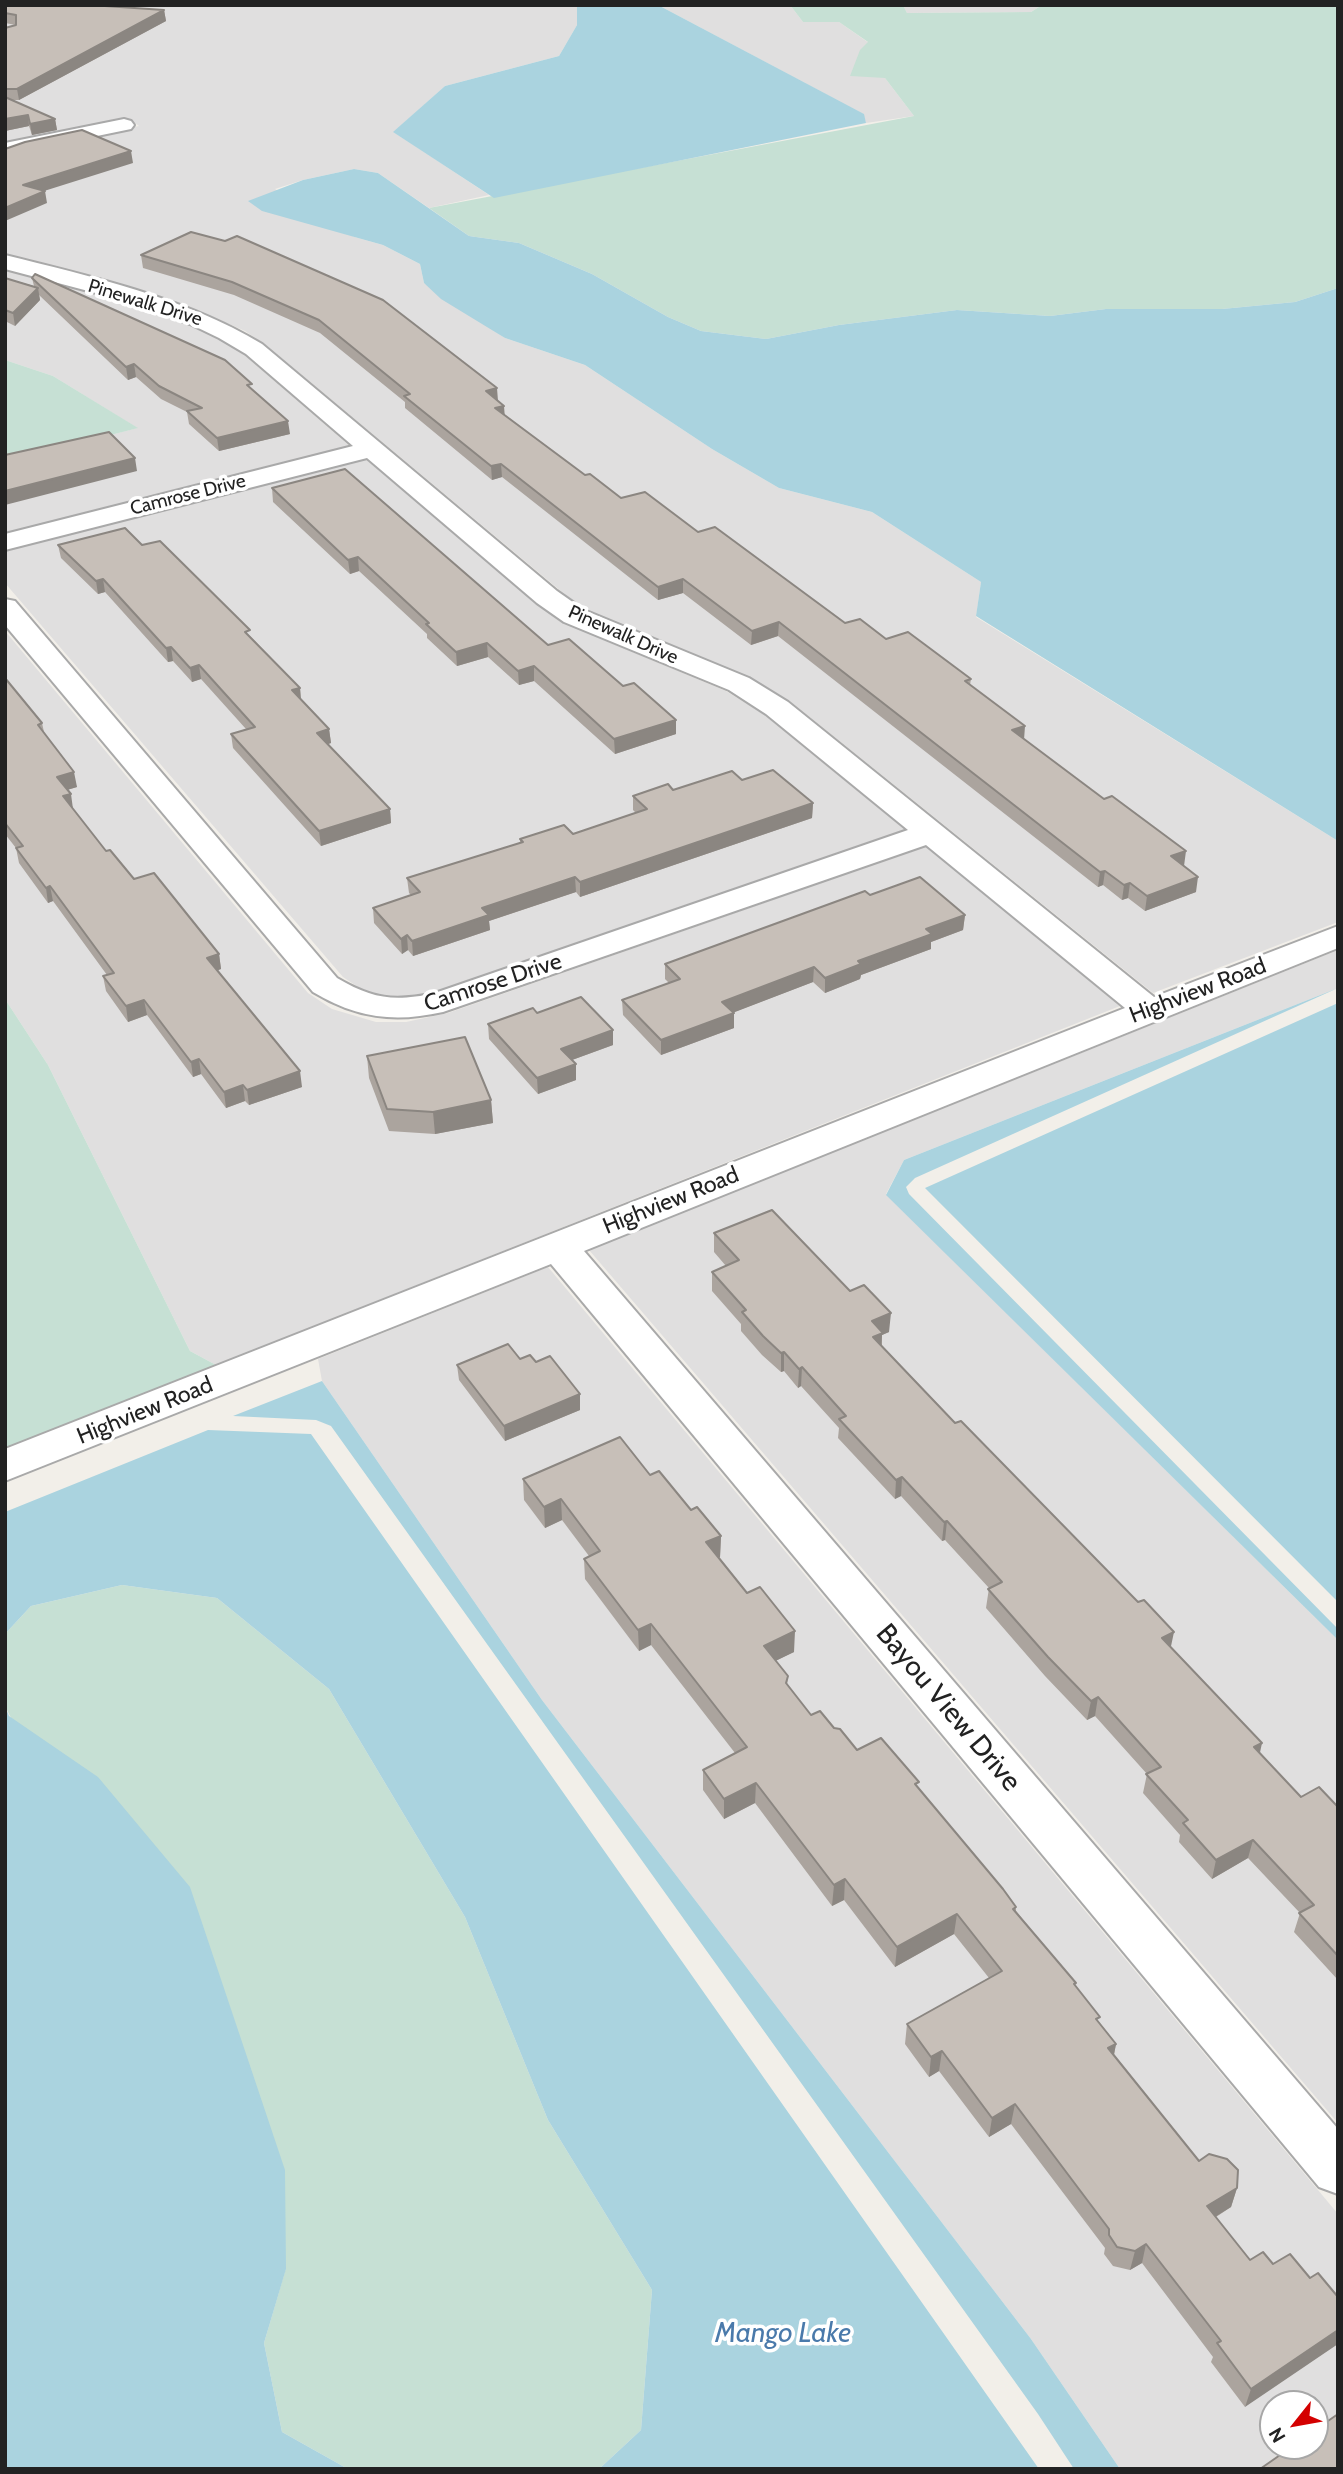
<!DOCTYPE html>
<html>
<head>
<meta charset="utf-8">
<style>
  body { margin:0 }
  #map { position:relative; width:1343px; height:2474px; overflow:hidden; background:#f2efe9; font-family:Cabin,sans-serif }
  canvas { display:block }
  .frame { position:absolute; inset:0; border:7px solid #222; pointer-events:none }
  .north { position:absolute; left:1259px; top:2390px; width:70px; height:70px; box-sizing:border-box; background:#fff; border:2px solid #a7a7a7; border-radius:50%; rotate:239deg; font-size:19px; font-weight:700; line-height:28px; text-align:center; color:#222 }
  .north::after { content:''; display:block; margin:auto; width:24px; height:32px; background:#d40000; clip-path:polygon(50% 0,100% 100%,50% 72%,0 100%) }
</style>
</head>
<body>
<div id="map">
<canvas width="1343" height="2474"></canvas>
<div class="frame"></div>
<div class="north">N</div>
</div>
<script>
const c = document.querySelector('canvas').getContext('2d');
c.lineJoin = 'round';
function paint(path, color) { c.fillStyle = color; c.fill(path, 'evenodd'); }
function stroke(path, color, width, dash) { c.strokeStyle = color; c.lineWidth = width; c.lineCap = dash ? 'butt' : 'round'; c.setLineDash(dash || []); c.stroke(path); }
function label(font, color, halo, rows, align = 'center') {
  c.font = font + ' Cabin,sans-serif'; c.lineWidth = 7; c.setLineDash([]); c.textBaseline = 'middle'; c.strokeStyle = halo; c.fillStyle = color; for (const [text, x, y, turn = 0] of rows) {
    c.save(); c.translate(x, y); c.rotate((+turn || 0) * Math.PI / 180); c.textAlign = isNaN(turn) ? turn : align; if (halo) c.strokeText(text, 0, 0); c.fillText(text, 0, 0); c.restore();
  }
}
const residential = new Path2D(`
  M5,5H586L577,7V25L559,56L445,86L394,132L489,195L429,208L378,173L354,169L303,180L275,189L355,237L383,245L420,264L424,283L505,338L585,365L712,449L779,488L872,512L981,582L976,617L1338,841V922L1153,993L791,702L751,678L587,611L562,592L267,346L245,331L192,308L5,254V154L139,126L131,120L5,145V34L16,26L5,28Z
  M658,5H790L803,22H839L869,43L885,78L914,116L866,123L863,114Z
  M903,5H1042L1031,12L907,13Z
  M5,269L171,316L221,338L241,352L351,447L5,534V462L137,428L53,376L5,360Z
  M363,457L559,621L726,691L762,713L906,830L436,992L409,998H388L364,991L343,977L5,583V550L21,544Z
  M5,631L308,993L332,1009L376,1022H406L448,1013L926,846L1120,1006L216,1365L190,1351L48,1065L5,999Z
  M1338,950V988L904,1160L886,1194L1338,1640V2123L589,1250Z
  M548,1267L1338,2214V2469H1120L1031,2339L542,1700L322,1381L318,1359ZM1273,2404H1315V2446H1273Z`);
const wetland = new Path2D(`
  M790,5H903L907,13L1031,12L1042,5H1338V288L1295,302L1222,309H1106L1050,316L957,310L839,325L766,339L701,331L668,317L592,274L519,243L469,236L429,208L914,116L885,78L850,76L860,50L868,42L839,22H803Z
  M5,360L53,376L138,428L5,462Z
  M5,999L48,1065L190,1351L216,1365L5,1449Z
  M122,1585L217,1598L329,1689L465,1917L548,2120L652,2290L641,2430L599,2469H348L282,2432L264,2343L286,2268L5,1706V1634L31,1606Z`);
const water = new Path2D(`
  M586,5H658L864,114L866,123L494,198L393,132L445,86L559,56L577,25V7Z
  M354,169L378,173L469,236L519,243L592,274L668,317L701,331L766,339L839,325L957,310L1050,316L1106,309H1222L1295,302L1338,288V841L976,616L981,582L872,512L779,488L712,449L585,365L505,338L441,299L424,283L420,264L383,245L262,211L248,201L303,180Z
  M1338,988L915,1178L906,1187L909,1194L1338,1629V1640L886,1195L904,1160Z
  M1338,1003V1602L925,1188Z
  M322,1381L542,1700L1031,2339L1120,2469H1074L1038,2414L331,1426L316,1420L233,1416Z
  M208,1430L311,1434L1039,2469H599L641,2430L652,2290L548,2120L465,1917L329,1689L217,1598L122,1585L31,1606L5,1634V1512Z
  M5,1706L9,1716L98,1777L190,1887L285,2170L286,2269L264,2343L282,2432L348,2469H5Z`);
const minor = new Path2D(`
  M124,119L131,121L134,125L131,129L5,155V143Z
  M5,255C93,277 184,297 262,344L557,591L584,610L749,678L788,702L1154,997L1338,926V948L584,1251L1338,2129V2194L1319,2187L551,1264L5,1481V1449L1125,1008L926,845L443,1012C394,1023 356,1018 313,992L5,625V599L15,601L337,978C373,999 394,1002 435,993L908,830L766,714L729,690L564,622L537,603L367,458L5,550V534L353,446L246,354L219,338L190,324L126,301L5,269Z`);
const wall = new Path2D(`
  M5,5L164,10L166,21L19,100H11L55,119L57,130L32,135L29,126L5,131V28L16,25L5,23Z
  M191,232L498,401L505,415L585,475L621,498L698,532L845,623L886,639L971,679L970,685L1024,739L1184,866L1196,892L1145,911L1128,898L1122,900L1103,885L1098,887L778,636L751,645L683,593L658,600L502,477L492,480L405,408V402L320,333L234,295L143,268L141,255Z
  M5,278L34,286L32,278L252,390L290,434L219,451L189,424L187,412L161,399L136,377L128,380L39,295L40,300L15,326L5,321Z
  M272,488L548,645L676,734L615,754L534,681L519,685L488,657L457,666L427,638V634L359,571L350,574L273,502Z
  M58,545H142L251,637L300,688L301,699L329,729L331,743L328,744L390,809L391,823L321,846L233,748L231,734L246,729L201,679L192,682L173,661L168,662L105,592L98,594L61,558Z
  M5,678L42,723L44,732L77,787L67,790L73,809L106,851L134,879L219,954L221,969L218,970L302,1087L249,1105L245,1101L226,1108L201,1074L193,1077L147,1015L128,1022L106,991L103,976L107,975L53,901L48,903L19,863L16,848L5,834Z
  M742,780L813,803L812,818L580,897L576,892L489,921L490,930L413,956L408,950L402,954L374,923L373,908L411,895L409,893L407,878L520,843V839L573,834L636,813L633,810V796Z
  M870,895L965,915L963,930L931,942V949L861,975L860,979L825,993L813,982L734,1012V1028L661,1055L623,1015L622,1000L669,983L665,979V964Z
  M537,1013L613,1045L572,1060L576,1080L538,1094L489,1039L488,1024Z
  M367,1056L491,1100L493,1123L435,1134L389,1131L369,1078Z
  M714,1233L889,1332L882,1335V1346L1171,1647L1260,1753L1301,1797L1338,1807V1980L1294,1932L1300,1913L1248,1858L1212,1879L1179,1842L1180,1835L1143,1793L1147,1774L1095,1716L1087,1720L1045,1676L986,1608L989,1588L945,1540L942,1541L901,1496L895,1499L838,1438L839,1428L801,1386L798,1388L784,1371L781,1372L762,1355L741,1331V1324L712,1291V1272L726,1266L714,1252Z
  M520,1359L536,1362L580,1394V1410L505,1441L459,1380L457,1365Z
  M650,1475L721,1536L720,1557L718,1558L794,1652L775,1661L788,1676L787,1685L811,1715L834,1728L857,1750L918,1787L1016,1907V1911L1075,1986L1099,2022L1116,2044L1114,2055L1199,2161L1237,2188L1231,2207L1216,2217L1250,2260L1273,2264L1310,2278L1245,2407L1211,2362L1213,2357L1142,2263L1130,2270L1113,2266L1104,2254L1105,2248L1011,2124L989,2137L939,2071L929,2077L905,2044L907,2024L989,1978L954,1934L895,1967L844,1900L832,1906L755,1803L724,1819L703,1790V1770L735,1753L651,1645L639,1651L585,1579L584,1559L589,1556L562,1520L545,1528L524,1500L523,1479Z`);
const shadedWall = new Path2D(`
  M164,10L166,21L19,100L17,89Z
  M28,115L29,126L5,131V119Z
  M55,119L57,130L32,135L30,124Z
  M131,151L133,163L25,197L23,185Z
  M45,191L47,203L5,221V208Z
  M38,288L40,300L15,326L13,313Z
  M134,364L136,377L128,380L126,367Z
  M497,388L498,401L486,391Z
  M504,406L505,419L495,408Z
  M288,421L290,434L219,451L217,438Z
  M135,458L137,471L5,505V491Z
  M501,464L502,477L492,480L491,466Z
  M358,557L359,571L350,574L348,560Z
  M103,579L105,592L98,594L96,581Z
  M683,579V593L658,600V587Z
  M779,622L778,636L751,645L752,631Z
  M487,643L488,657L457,666L456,652Z
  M171,647L173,661L168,662L166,648Z
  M199,665L201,679L192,682L190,668Z
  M534,666V681L519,685L518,671Z
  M300,688L301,702L292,690Z
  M676,720V734L615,754L614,739Z
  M1025,726L1024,740L1012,730Z
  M329,729L331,743L319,747L317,733Z
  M74,772L77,787L60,792L57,777Z
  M71,794L73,809L66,811L63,796Z
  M813,803L812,818L580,897V882Z
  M390,809L391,823L321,846L319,831Z
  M1186,851L1184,866L1171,856Z
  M1105,871L1103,885L1098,887L1100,872Z
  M575,877L576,892L489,921L490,930L413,956L412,941L482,908Z
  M1198,877L1196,892L1145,911L1147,896Z
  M1130,883L1128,898L1122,900L1124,885Z
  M50,886L53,901L48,903L46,888Z
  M965,915L963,930L931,942V949L861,975L860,979L825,993V978L926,929Z
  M407,935L408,950L402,954L401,939Z
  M219,954L221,969L210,973L207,958Z
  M814,967L813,982L722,1017V1002Z
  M144,1000L147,1015L128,1022L126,1006Z
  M734,1013V1028L661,1055V1040Z
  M613,1030V1045L561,1064V1049Z
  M199,1059L201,1074L193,1077L191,1062Z
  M576,1064V1080L538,1094L537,1078Z
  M300,1071L302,1087L249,1105L247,1090Z
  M243,1085L245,1101L226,1108L224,1092Z
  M491,1100L493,1123L435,1134L433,1112Z
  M891,1313L889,1332L882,1335L881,1351L872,1356V1321Z
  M784,1352V1371L781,1372V1353Z
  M802,1367L801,1386L798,1388L799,1369Z
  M580,1394V1410L505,1441L504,1426Z
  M902,1477L901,1496L895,1499L896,1480Z
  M561,1499L562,1520L545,1528L544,1507Z
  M947,1521L945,1540L942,1541L944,1522Z
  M721,1536L720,1557L706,1563V1542Z
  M651,1624V1645L639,1651L638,1630Z
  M795,1631L794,1652L763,1667L764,1646Z
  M1174,1632L1170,1651L1162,1638Z
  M1098,1697L1095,1716L1087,1720L1091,1701Z
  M1262,1743L1258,1762L1254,1747Z
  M756,1783L755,1803L724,1819V1799Z
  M1253,1840L1248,1858L1212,1879L1216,1860Z
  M845,1879L844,1900L832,1906L834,1885Z
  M957,1914L954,1934L895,1967L897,1947Z
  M1116,2044L1112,2064L1108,2048Z
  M942,2051L939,2071L929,2077L931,2057Z
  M1015,2104L1011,2124L989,2137L992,2118Z
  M1237,2188L1231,2207L1202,2225L1207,2206Z
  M1146,2244L1142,2263L1130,2270L1135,2251Z
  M1338,2330V2344L1245,2407L1251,2389Z`);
const building = new Path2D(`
  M5,5H90L164,10L17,89H5V28L16,25V15L5,13Z
  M5,97L55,119L30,124L28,115L5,119Z
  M82,130L131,151L23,185L45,191L5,208V149L25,142Z
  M191,232L225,241L237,236L383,300L497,388L486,391L504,406L495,408L585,475L590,474L621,498L645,492L698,532L715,527L845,623L860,619L886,639L908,632L971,679L965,681L1025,726L1012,730L1104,799L1112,796L1186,851L1171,856L1198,877L1147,896L1130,883L1124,885L1105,871L1100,872L779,622L752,631L683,579L658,587L501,464L491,466L404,396L410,394L319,320L232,282L141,255Z
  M35,274L225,360L252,384L247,385L288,421L217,438L187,411L202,408L159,386L134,364L126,367L32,278Z
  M5,278L38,288L13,313L5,310Z
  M109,432L135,458L5,491V455Z
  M345,469L548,645L569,639L623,686L634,683L676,720L614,739L534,666L518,671L487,643L456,652L426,624L429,623L358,557L348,560L272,488Z
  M125,528L142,545L160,541L250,630L245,632L300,688L292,690L329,729L317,733L390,809L319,831L231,734L255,727L199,665L190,668L171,647L166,648L103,579L96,581L58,545Z
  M5,678L42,723L38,725L74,772L57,777L71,794L63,796L106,851L110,850L134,879L154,873L219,954L207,958L300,1071L247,1090L243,1085L224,1092L199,1059L191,1062L144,1000L126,1006L103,976L114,973L50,886L46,888L16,848L23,846L5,823Z
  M773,770L813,803L580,882L575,877L482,908L489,915L412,941L407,935L401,939L373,908L420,892L407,878L523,842L520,839L564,825L573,834L647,809L633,796L668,784L673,790L732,771L742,780Z
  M920,877L965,915L926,929L932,934L858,961L861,964L825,978L814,967L722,1002L734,1013L661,1040L622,1000L680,979L665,964L865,891L870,895Z
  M581,997L613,1030L561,1049L576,1064L537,1078L488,1024L533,1008L537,1013Z
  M465,1037L491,1100L433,1112L387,1109L367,1056Z
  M772,1210L850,1291L864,1285L891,1313L872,1321L883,1333L873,1337L955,1423L961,1421L1138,1602L1144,1600L1174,1632L1162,1638L1262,1743L1254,1747L1301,1797L1319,1787L1338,1807V1956L1299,1913L1314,1905L1253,1840L1216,1860L1183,1823L1188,1820L1146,1774L1161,1767L1098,1697L1091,1701L1048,1657L988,1589L1002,1582L947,1521L944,1522L902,1477L896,1480L839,1419L846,1416L802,1367L799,1369L784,1352L781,1353L763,1336L742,1312L746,1310L712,1272L739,1260L714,1233Z
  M508,1344L520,1359L530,1355L536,1362L550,1356L580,1394L504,1426L457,1365Z
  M620,1437L650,1475L659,1471L691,1510L697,1507L721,1536L706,1542L747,1593L760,1587L795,1631L764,1646L788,1676L786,1683L811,1715L820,1711L834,1728L840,1729L857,1750L881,1738L919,1782L915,1784L1003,1889L1016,1907L1013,1909L1076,1983L1074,1984L1100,2017L1096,2019L1116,2044L1108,2048L1199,2161L1209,2154L1227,2159L1238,2170L1237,2188L1207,2206L1250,2260L1263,2252L1273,2264L1290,2254L1310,2278L1318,2273L1338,2297V2330L1251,2389L1217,2343L1221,2341L1146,2244L1135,2251L1117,2247L1109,2235V2229L1015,2104L992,2118L942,2051L931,2057L907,2024L1002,1971L957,1914L897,1947L845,1879L834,1885L756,1783L724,1799L703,1770L747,1747L651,1624L638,1630L584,1559L600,1551L561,1499L544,1507L523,1479Z
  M1338,2414V2469H1260L1293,2446H1315V2430Z`);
const farStreetnames = [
  ["Pinewalk Drive",145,303,17],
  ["Camrose Drive",188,495,-14],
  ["Pinewalk Drive",623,635,24]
];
const streetNames = [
  ["Camrose Drive",493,983,-18],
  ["Highview Road",1198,991,-21],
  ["Highview Road",671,1201,-22],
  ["Highview Road",145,1411,-22]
];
const nearStreetnames = [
  ["Bayou View Drive",948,1708,50]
];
const nearWaternames = [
  ["Mango Lake",783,2334]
];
paint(residential, '#e0dfdf');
paint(wetland, '#c6e0d4');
paint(water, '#aad3df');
stroke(minor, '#a9a9a9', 4);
paint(minor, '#fff');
paint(wall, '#aba49e');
paint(shadedWall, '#8b8681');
paint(building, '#c7bfb8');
stroke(building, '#8b8681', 2);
label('19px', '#222', '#fff', farStreetnames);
label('23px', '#222', '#fff', streetNames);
label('28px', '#222', '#fff', nearStreetnames);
label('italic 28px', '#4a7aab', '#fff', nearWaternames);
</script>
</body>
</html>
